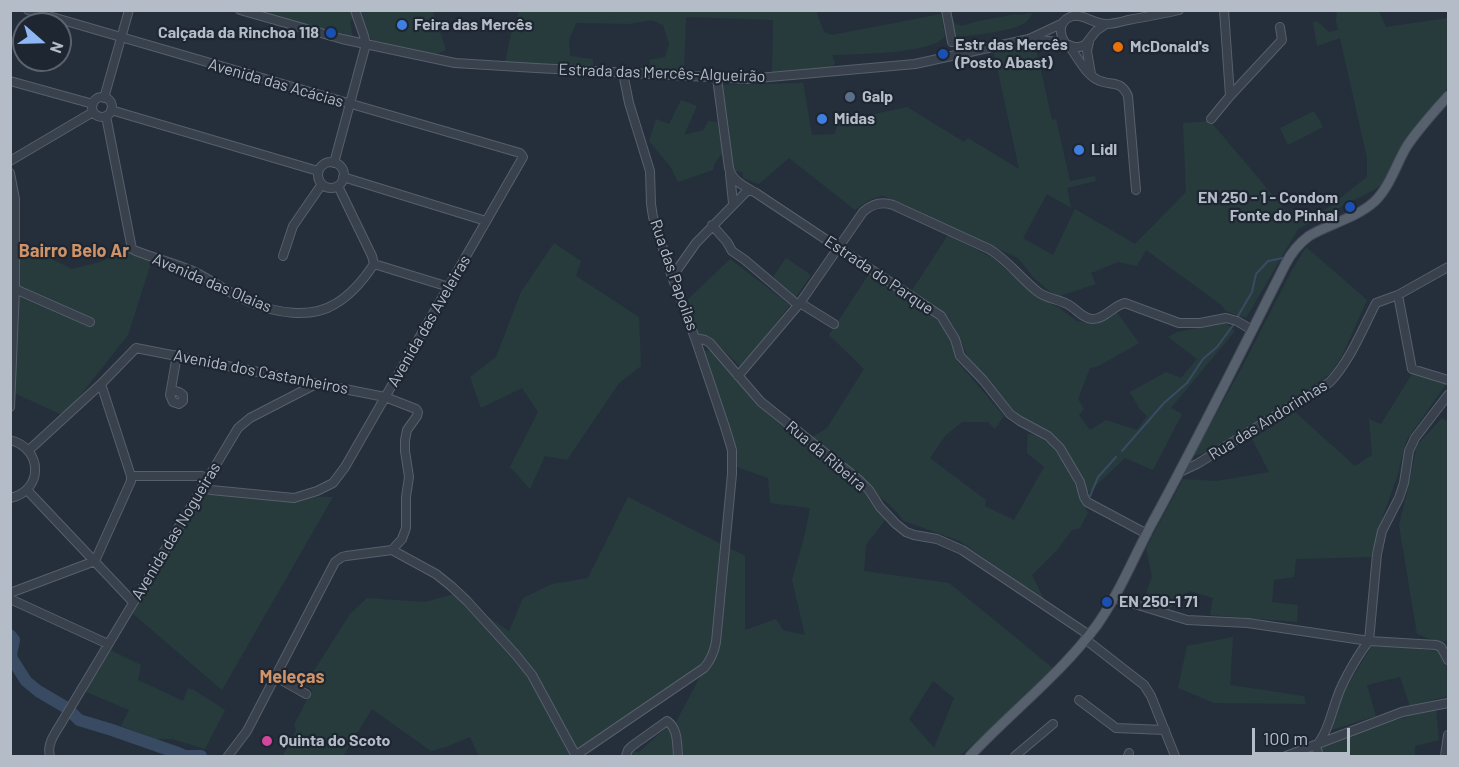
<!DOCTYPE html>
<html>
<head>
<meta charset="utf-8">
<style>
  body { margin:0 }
  #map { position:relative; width:1459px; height:767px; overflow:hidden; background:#252f3c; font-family:Barlow,sans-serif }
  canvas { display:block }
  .frame { position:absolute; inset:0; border:12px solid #b4bcc8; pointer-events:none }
  .north { position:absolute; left:12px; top:12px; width:60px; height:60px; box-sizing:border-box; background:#1e2632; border:2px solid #5a626e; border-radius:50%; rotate:110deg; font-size:16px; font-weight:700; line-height:24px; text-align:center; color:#b4bcc8 }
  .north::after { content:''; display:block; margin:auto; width:21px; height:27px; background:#8eb7f3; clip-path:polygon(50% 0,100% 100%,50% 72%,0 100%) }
  .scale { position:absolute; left:1252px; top:728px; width:98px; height:27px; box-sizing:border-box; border:3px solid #b4bcc8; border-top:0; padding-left:8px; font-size:18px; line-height:21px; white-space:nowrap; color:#b4bcc8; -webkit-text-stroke:4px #1e2632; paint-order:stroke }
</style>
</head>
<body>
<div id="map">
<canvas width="1459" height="767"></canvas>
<div class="frame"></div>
<div class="north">N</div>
<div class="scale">100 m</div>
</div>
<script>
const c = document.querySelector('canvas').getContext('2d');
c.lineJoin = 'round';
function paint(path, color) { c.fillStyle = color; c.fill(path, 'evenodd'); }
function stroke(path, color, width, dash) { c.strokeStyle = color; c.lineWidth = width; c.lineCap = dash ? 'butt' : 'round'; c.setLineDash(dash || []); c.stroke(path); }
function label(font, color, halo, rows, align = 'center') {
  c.font = font + ' Barlow,sans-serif'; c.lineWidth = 4.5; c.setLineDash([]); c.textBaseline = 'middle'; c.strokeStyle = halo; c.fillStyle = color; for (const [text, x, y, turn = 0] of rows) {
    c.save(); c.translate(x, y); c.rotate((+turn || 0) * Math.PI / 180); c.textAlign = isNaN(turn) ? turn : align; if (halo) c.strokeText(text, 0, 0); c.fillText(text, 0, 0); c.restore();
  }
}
const green = new Path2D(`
  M256,11H352L355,19L350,21L353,38Z
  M361,11H433L446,50L436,54L371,40Z
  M519,11H816L824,32L832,35L941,14L945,36C934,54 855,54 832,55L835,63L832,67L772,73L773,20L686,17L684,71L652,70L649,60L665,57L669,44L663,25L651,20L629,24L576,23L569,40L570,56L593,59V67L505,63L511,34Z
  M948,11H951L954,22L956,24L962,26L974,22L1016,14L1017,15L1032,13C1030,18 1028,21 1023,24C1008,32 978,34 960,37L954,34Z
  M1337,11H1379L1386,27L1448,18V87L1412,132L1398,151L1382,184L1374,190L1298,229L1246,318L1226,311L1220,304L1146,250L1137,266L1118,262L1091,273L1096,284L1060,296L1054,295L1034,278L1018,258L884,196C872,197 864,203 855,210L789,158L759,184L743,178V172L734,171L721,86L723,85L803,83L812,135L835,134L837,122L907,107L964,142L968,138L1019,169L994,53L1035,44L1052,120L1056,119L1070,181L1095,176L1096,181L1067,188L1071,208L1047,194L1023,238L1053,255L1075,209L1135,244L1186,192L1183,123L1210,121L1292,218L1325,210L1367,177V158L1340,38L1317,46L1313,22L1317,21L1329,32L1338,30L1336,20Z
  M681,100L697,106L684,135L704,130L708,121L717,122L723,152L715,163L713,170L678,182L670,166L649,141L656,119L669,124Z
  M1314,111L1323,127L1288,145L1280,128Z
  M948,235L993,258L1038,298L1058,307L1077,321L1089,323L1100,321L1116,311L1139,343L1097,367L1090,368L1078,399L1084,409L1079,415L1090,430L1106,420L1137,430L1147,416L1139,408L1130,392L1166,372L1181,378L1197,359L1168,337L1177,332L1225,322L1235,331L1171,408L1182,414L1153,470L1125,458L1088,493L1063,444L1049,431L1024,420L1008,404L967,355L958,335L948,317L911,292Z
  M18,242L72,269L100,262L133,247L151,263L128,335L72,406L60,414L12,392L11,395L10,299Z
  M554,243L581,261L576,276L639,317L641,366L619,383L567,460L545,456L530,489L510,467L538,412L522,388L481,408L470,377L496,357L521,292Z
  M1306,247L1367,300L1342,356L1330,374L1286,404L1205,453L1193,456L1240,371L1291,272Z
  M786,258L811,275L796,297L773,277Z
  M730,259L790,305L741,367L709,336L698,335L685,302Z
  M869,274L940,322L952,343L956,360L1004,416L995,429L988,422H962L945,436L930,458L986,500L985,506L1014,520L1044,467L1027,453L1028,434C1031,434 1034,434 1037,436C1061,446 1078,490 1088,513L1080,528L1072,530L1057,550L1032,575L1045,601L960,541L904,521L894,509L812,437L827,428L864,369L829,335Z
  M703,350L711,351L759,407L862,490L885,520L866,545L864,571L949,583L1054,669L960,756H629L632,751L639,752L667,727L670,731L674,726L701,675L576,756H479L470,737L446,747L431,751L372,709L343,756H288L283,755L296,730L294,725L312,690L305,685L350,614L367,598L425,602L454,594L509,631L523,598L552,584L588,578L628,497L745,556V630L776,619L783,630L805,635L792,580L805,534L810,508L770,503L768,478L737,467V451ZM933,681L954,698L934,748L909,719Z
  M1412,374L1447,383L1406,441L1397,477L1384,513L1371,557L1296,559L1294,577L1274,580L1272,602L1298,605L1297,622L1210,615L1213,598L1190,591L1169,609L1144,599L1152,577L1146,548L1183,479L1217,481L1269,472L1252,439L1295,412L1355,466L1372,455L1369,419L1381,424Z
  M1442,418L1448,422V640L1440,643L1417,634L1399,525L1405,501L1417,445Z
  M199,494L333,497L222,690L125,607Z
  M1233,637L1230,685L1304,696L1306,704L1214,703L1178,688L1187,646Z
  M1373,644L1438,651L1446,664L1448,696L1410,706L1400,677L1367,685L1376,716L1328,731L1344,691Z
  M110,650L141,665L138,680L183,701L188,688L194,690L225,710L205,749L172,739H156L121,726L129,710L84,691Z
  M1436,709L1439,740L1415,746V756H1324L1320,746L1413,714Z`);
const stream = new Path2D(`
  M1238,316L1252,292L1256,274L1268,261L1283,258
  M1122,451L1164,403L1187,383L1203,359L1217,347L1234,324
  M1090,496L1098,477L1116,457`);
const river = new Path2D(`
  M10,635L14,640L11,654L12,659L26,681L38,691L67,708L79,720L112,730L178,753L185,756H201`);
const minor = new Path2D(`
  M28,10L520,153L523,157L345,467L333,483L317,491L294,498L211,490L202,487
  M240,10L342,39L455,63L536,68L747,79L915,64L1029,39L1063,23
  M946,10L952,42
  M1031,39L1049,41L1066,44L1074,47H1080L1085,45L1096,31L1106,24
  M1089,42L1087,51L1091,74
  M1066,44C1059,35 1058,22 1070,17C1081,12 1093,24 1106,24C1113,24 1121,22 1128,20C1145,17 1162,14 1179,10
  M1069,46C1077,56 1085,73 1096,79C1109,87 1120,78 1128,96L1136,190
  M717,78L729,168C732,181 745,187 756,193L941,316L955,339L960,356L983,380L1010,414L1020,421L1048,436L1060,448L1080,482L1084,497L1087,502L1147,534
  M10,81L93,104
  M1230,96L1282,40L1280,27
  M92 107a10 10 0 1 1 20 0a10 10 0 1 1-20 0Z
  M104,98L129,10
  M111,110L318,171
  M106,116L132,249L136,251C156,259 178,264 197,273C215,282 231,295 250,302C275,313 311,319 335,304C351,295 364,279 374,264
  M1211,119L1230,96L1224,10
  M10,161L93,112
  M318 175a13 13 0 1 1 26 0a13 13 0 1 1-26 0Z
  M334,163L366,44L364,36L355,10
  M10,173L15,199V289L10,407
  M730,174L733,203
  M343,177L486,221
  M338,186L372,256L374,264
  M712,225L727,242L732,251L745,260L798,305
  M283,256L293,226L322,184
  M374,264L449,287
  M672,277L696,243L749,189
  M15,289L90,322
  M1398,295L1412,369L1448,380
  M800,303L834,324
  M695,338L705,340L710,343L761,402L859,480L869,490L880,507L896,524L906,532L914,535L937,539L962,550L1089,635
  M738,376L800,303L863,212C872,204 881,201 893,205L989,249C1008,260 1021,279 1038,292C1047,299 1059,299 1069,305C1076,309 1084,319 1092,319C1104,320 1114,305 1125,303L1179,323H1200L1226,318L1237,321L1252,330
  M101,384L131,476
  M172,390L179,392L183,395V401L179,404L173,402L170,395L177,355
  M10,440C43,448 44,491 10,498
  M29,450L101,384L136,348L385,397L416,409L418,412L417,416L407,430L405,440V451L409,477L406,497V528L402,539L392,550L346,556L342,557L335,562L247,731L228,756
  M1180,472L1197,464L1330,382C1351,359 1362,330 1376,303L1398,295L1448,267
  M131,476H202L207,479
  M27,490L133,602
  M392,550L436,574L451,586L467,601L516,655L532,675L576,756
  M10,593L95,561L131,481V476
  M1115,598L1187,620L1248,623L1369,641L1436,645L1441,647L1448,660
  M10,599L108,644
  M1085,639L1144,685L1151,696L1175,756
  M1369,641L1377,554L1382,531L1399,498L1404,483L1409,451L1415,438L1448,395
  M276,677L306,694
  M1079,700L1116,728L1165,730
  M50,756C46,743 57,731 63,720L238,428L250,418L318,383
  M575,756L704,668C711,660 714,653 716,642L732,474V450L725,427L695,338L672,277L653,217L651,204L650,171L629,103L623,73
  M626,756L628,750L632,746L667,721C678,728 677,744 678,756
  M1015,756L1053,724
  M1128,756L1129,753
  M1286,756L1402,712L1448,703
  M1319,756L1316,746C1329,731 1332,709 1340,690C1346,676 1359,653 1369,641
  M1445,756L1448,735`);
const major = new Path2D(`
  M970,756C1011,712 1060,675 1097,625C1119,594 1133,559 1151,525C1198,439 1241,352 1285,265C1291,253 1298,244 1309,236C1329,224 1356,218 1374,202C1390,187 1396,164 1407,146C1419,128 1434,112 1448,96`);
const markers = [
  [402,25,6,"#3f7fe0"],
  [331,33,6,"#1a4fb4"],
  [1118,47,6,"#e8710a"],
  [943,54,6,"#1a4fb4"],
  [850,97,6,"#5c6f8a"],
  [822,119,6,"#3f7fe0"],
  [1079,150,6,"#3f7fe0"],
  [1350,207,6,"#1a4fb4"],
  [1107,602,6,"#1a4fb4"],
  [267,741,6,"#d1479c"]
];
const poiNames = [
  ["Feira das Mercês",414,25],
  ["Calçada da Rinchoa 118",319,33,"right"],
  ["Estr das Mercês",955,45],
  ["(Posto Abast)",955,63],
  ["McDonald's",1130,47],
  ["Galp",862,97],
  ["Midas",834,119],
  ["Lidl",1091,150],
  ["EN 250 - 1 - Condom",1338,198,"right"],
  ["Fonte do Pinhal",1338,216,"right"],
  ["EN 250-1 71",1119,602],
  ["Quinta do Scoto",279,741]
];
const streetNames = [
  ["Estrada das Mercês-Algueirão",662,73,2],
  ["Avenida das Acácias",276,83,16],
  ["Rua das Papoilas",674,275,71],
  ["Estrada do Parque",879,275,34],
  ["Avenida das Olaias",212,283,23],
  ["Avenida das Aveleiras",429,321,-60],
  ["Avenida dos Castanheiros",261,372,11],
  ["Rua das Andorinhas",1268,420,-32],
  ["Rua da Ribeira",826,456,40],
  ["Avenida das Nogueiras",176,531,-59]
];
const neighbourhoodNames = [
  ["Bairro Belo Ar",74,251],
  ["Meleças",292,677]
];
paint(green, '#273b3d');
stroke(stream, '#394b63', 2);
stroke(river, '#394b63', 12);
stroke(minor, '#575f6b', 10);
stroke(major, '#424a56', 11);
stroke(minor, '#39414d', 8);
stroke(major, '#57606d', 9);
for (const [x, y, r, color] of markers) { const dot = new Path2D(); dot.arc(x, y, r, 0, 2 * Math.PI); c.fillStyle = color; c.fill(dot); stroke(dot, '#1e2632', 2); }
label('bold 16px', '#b4bcc8', '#1e2632', poiNames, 'left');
label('16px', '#b4bcc8', '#1e2632', streetNames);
label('bold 18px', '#d09367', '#1e2632', neighbourhoodNames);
</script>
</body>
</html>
